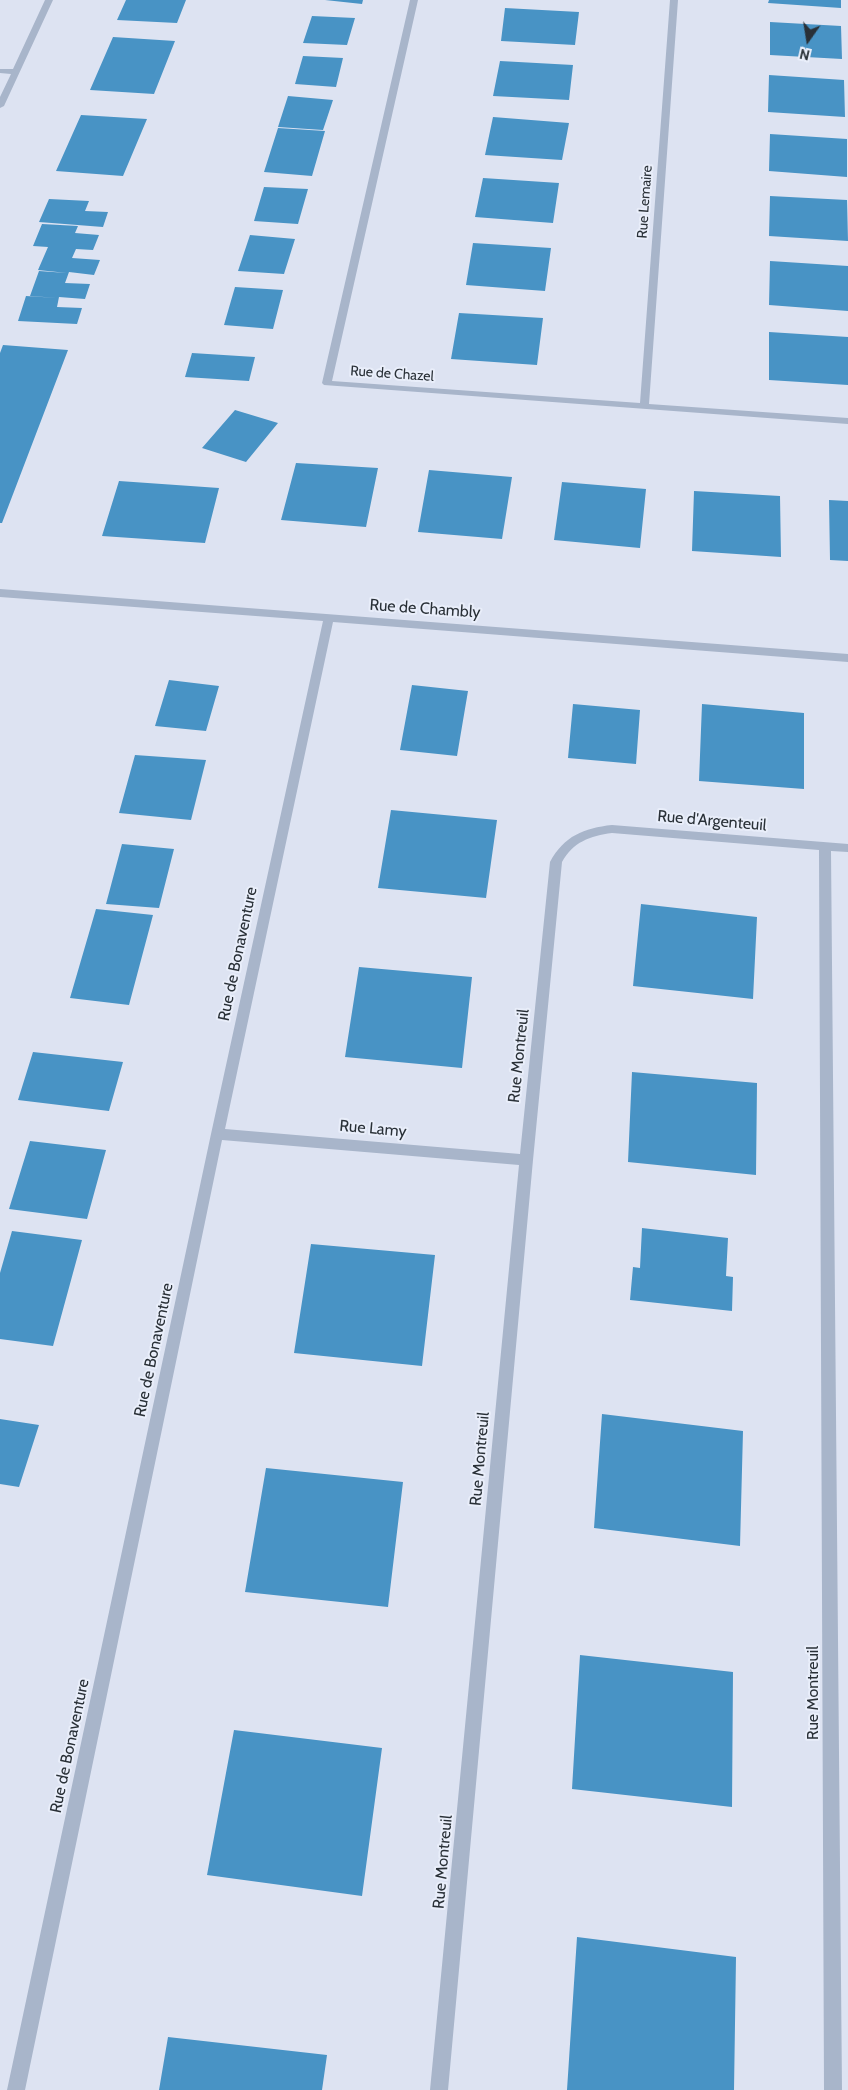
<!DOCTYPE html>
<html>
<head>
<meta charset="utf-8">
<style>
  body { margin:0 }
  #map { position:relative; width:848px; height:2090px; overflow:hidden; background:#dde3f2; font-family:Cabin,sans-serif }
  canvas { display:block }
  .north { position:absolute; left:783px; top:15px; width:50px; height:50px; -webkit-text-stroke:4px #e9eefa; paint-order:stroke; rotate:193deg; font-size:14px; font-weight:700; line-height:20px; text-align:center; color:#293037 }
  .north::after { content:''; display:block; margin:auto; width:18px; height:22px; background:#293037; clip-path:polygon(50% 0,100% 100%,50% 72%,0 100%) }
</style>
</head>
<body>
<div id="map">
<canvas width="848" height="2090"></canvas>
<div class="north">N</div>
</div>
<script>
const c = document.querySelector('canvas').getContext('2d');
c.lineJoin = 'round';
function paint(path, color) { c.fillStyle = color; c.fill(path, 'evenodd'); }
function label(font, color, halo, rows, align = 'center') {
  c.font = font + ' Cabin,sans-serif'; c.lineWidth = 4; c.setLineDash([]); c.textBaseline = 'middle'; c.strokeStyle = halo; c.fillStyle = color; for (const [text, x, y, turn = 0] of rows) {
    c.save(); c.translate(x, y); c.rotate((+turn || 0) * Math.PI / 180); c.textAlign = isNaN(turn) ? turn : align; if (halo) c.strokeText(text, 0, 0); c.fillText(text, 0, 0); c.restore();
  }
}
const building = new Path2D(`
  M126,0H186L177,23L117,20Z
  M325,0H363L362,4Z
  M769,0H841V8L768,3Z
  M505,8L579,12L575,45L501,41Z
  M312,16L355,18L347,45L303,43Z
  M770,22L841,26L842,59L770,55Z
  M113,37L175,41L154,94L90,90Z
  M303,56L343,58L336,87L295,84Z
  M500,61L573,65L569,100L493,96Z
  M769,75L844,80L845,117L768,112Z
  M288,96L333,100L323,130L278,127Z
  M81,115L147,119L123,176L56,171Z
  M493,117L569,123L562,160L485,155Z
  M278,128L325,131L312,176L264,172Z
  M770,134L847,139V177L769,171Z
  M483,178L559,183L553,223L475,217Z
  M264,187L308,189L298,224L254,221Z
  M770,196L847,200L848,241L769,236Z
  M49,199L89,201L85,211L108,212L103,227L39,222Z
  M42,224L78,226L75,233L99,235L93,250L76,249L72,258L100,260L94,275L69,272L65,283L90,284L85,299L59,297L57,307L82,308L77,324L18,321L26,296L58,298L30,296L39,271L67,273L38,270L48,247L33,246Z
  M250,235L295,239L284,274L238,271Z
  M473,243L551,248L545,291L466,285Z
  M770,261L848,266V311L769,305Z
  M235,287L283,290L273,329L224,325Z
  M459,313L543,318L537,365L451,359Z
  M769,332L848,337V385L769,380Z
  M3,345L68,350L2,523H0V353Z
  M192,353L255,357L249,381L185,377Z
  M235,410L278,423L246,462L202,448Z
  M296,463L378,468L366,527L281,520Z
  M429,470L512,477L502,539L418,532Z
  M119,481L219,488L205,543L102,536Z
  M562,482L646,489L640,548L554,540Z
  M694,491L780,496L781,557L692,551Z
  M829,500L848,501V561L830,560Z
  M169,680L219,686L206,731L155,726Z
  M412,685L468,691L457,756L400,750Z
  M573,704L640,710L636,764L568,758Z
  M702,704L804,713V789L699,781Z
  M135,755L206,760L191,820L119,813Z
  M391,810L497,820L486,898L378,888Z
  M122,844L174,849L159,908L106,904Z
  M641,904L757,917L753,999L633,986Z
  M96,909L153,915L129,1005L70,998Z
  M359,967L472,977L462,1068L345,1057Z
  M33,1052L123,1062L109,1111L18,1100Z
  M632,1072L757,1083L756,1175L628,1162Z
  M30,1141L106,1150L87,1219L9,1209Z
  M642,1228L728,1238L726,1276L733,1277L732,1311L630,1300L633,1267L640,1268Z
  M12,1231L82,1240L53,1346L0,1339V1273Z
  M311,1244L435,1255L422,1366L294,1353Z
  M602,1414L743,1431L740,1546L594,1528Z
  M0,1419L39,1425L19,1487L0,1484Z
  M266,1468L403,1482L388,1607L245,1592Z
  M580,1655L733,1672L732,1807L572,1789Z
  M234,1730L382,1748L362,1896L207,1875Z
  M577,1937L736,1957L734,2090H567Z
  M168,2037L327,2055L322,2090H159Z`);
const minor = new Path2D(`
  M45,0H53L4,106L0,108V97L11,74L0,73V69H13Z
  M410,0H418L332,381L640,403L670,0H678L649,404L848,418V424L324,385L322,383Z
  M0,589L848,654V662L333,622L225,1129L520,1154L550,862C564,836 584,828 612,825L848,844V852L831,851L842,2090H824L819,850L612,833C590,836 573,842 562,862L533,1160L448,2090H430L519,1165L222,1140L25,2090H7L211,1134L323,621L0,597Z`);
const farStreetnames = [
  ["Rue Lemaire",645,202,-86],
  ["Rue de Chazel",392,374,4]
];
const streetNames = [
  ["Rue de Chambly",425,609,4],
  ["Rue d'Argenteuil",712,821,5],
  ["Rue de Bonaventure",238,954,-78],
  ["Rue Montreuil",519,1056,-84],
  ["Rue Lamy",373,1129,5],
  ["Rue de Bonaventure",154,1350,-78],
  ["Rue Montreuil",480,1459,-85],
  ["Rue Montreuil",813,1693,-90],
  ["Rue de Bonaventure",70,1746,-78],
  ["Rue Montreuil",443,1862,-85]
];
paint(building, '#4893c5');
paint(minor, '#a8b5ca');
label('14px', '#293037', '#e9eefa', farStreetnames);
label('16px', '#293037', '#e9eefa', streetNames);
</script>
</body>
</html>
